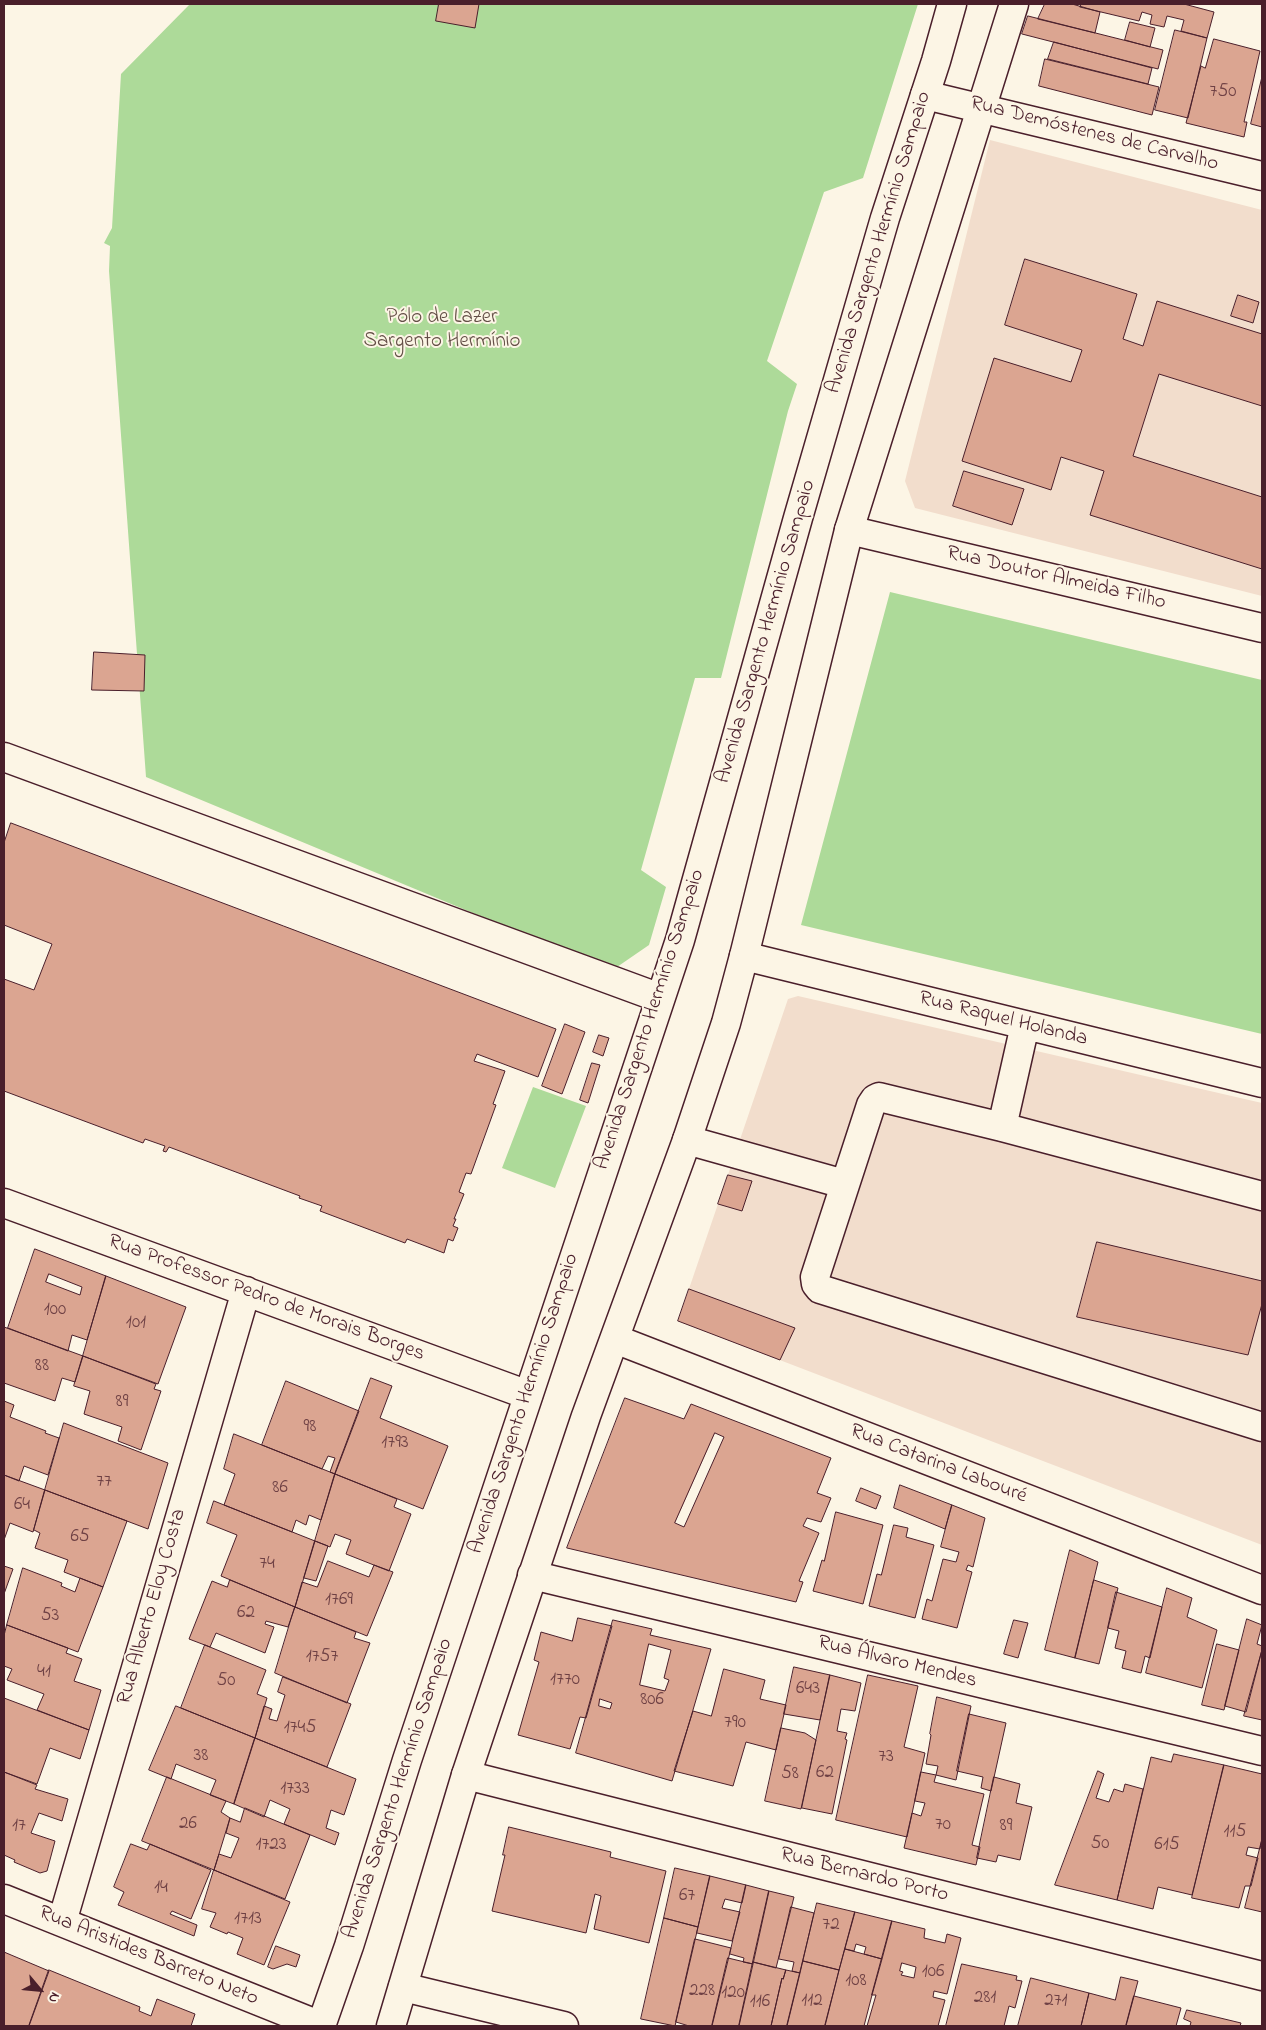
<!DOCTYPE html>
<html>
<head>
<meta charset="utf-8">
<style>
  body { margin:0 }
  #map { position:relative; width:1266px; height:2030px; overflow:hidden; background:#fcf5e5; font-family:"Indie Flower",sans-serif }
  canvas { display:block }
  .frame { position:absolute; inset:0; border:5px solid #4a1f2b; pointer-events:none }
  .north { position:absolute; left:15px; top:1965px; width:50px; height:50px; -webkit-text-stroke:4px #fcf5e5; paint-order:stroke; rotate:118deg; font-size:14px; font-weight:700; line-height:20px; text-align:center; color:#4a1f2b }
  .north::after { content:''; display:block; margin:auto; width:18px; height:22px; background:#4a1f2b; clip-path:polygon(50% 0,100% 100%,50% 72%,0 100%) }
</style>
</head>
<body>
<div id="map">
<canvas width="1266" height="2030"></canvas>
<div class="frame"></div>
<div class="north">N</div>
</div>
<script>
const c = document.querySelector('canvas').getContext('2d');
c.lineJoin = 'round';
function paint(path, color) { c.fillStyle = color; c.fill(path, 'evenodd'); }
function stroke(path, color, width, dash) { c.strokeStyle = color; c.lineWidth = width; c.lineCap = dash ? 'butt' : 'round'; c.setLineDash(dash || []); c.stroke(path); }
function label(font, color, halo, rows, align = 'center') {
  c.font = font + ' "Indie Flower",sans-serif'; c.lineWidth = 4; c.setLineDash([]); c.textBaseline = 'middle'; c.strokeStyle = halo; c.fillStyle = color; for (const [text, x, y, turn = 0] of rows) {
    c.save(); c.translate(x, y); c.rotate((+turn || 0) * Math.PI / 180); c.textAlign = isNaN(turn) ? turn : align; if (halo) c.strokeText(text, 0, 0); c.fillText(text, 0, 0); c.restore();
  }
}
const built = new Path2D(`
  M990,140L1262,210V596L915,508L905,481Z
  M798,996L1262,1103V1545L678,1321L788,999Z`);
const green = new Path2D(`
  M190,4H918L863,178L824,192L767,361L797,384L788,411L721,678H695L641,870L666,887L649,945L617,967L605,968L146,777L109,271L110,246L104,243L112,228L121,74Z
  M890,592L1262,680V1034L801,925Z
  M533,1087L586,1106L555,1188L502,1168Z`);
const building = new Path2D(`
  M439,4H479L475,28L436,21Z
  M1045,4H1072L1100,12L1095,33L1038,19Z
  M1082,4H1184L1214,12L1207,38L1181,31L1184,20L1167,16L1164,27L1150,24L1152,15L1142,12L1139,21L1080,7Z
  M1028,16L1163,50L1158,69L1022,34Z
  M1130,22L1155,28L1150,47L1125,40Z
  M1175,30L1207,38L1188,118L1155,110Z
  M1214,39L1260,51L1244,122H1247L1244,137L1186,123L1201,66L1205,68Z
  M1054,42L1152,68L1148,84L1048,59Z
  M1045,59L1159,87L1152,115L1039,86Z
  M1262,77V127L1251,124Z
  M1025,259L1137,294L1123,339L1143,346L1157,301L1262,334V406L1159,374L1133,456L1262,497V569L1090,515L1104,471L1061,457L1051,490L962,461L994,358L1071,382L1082,350L1005,325Z
  M1238,295L1259,302L1253,323L1231,316Z
  M964,471L1024,489L1012,525L953,506Z
  M94,652L145,655L144,691L92,690Z
  M11,823L556,1029L538,1077L477,1054L474,1061L505,1071L493,1104L496,1105L471,1174L466,1173L459,1192L464,1194L454,1219H456L453,1226L458,1228L453,1241L448,1239L444,1253L407,1239L405,1243L320,1211L322,1206L299,1198L300,1196L169,1147L166,1152L163,1151L165,1146L145,1139L143,1143L4,1091V979L34,990L52,944L4,925V843Z
  M565,1024L585,1032L562,1094L542,1086Z
  M599,1035L609,1038L603,1056L593,1052Z
  M592,1063L600,1065L588,1103L580,1100Z
  M728,1175L752,1181L742,1211L718,1204Z
  M1097,1242L1262,1281V1304L1248,1355L1077,1317Z
  M35,1249L106,1276L87,1340L72,1335L68,1351L8,1328ZM49,1274L82,1287L80,1295L46,1282Z
  M106,1276L186,1307L158,1384L83,1356Z
  M689,1289L795,1328L780,1360L678,1321Z
  M4,1327L83,1356L75,1382L62,1378L55,1401L4,1383V1385Z
  M83,1356L156,1384L154,1389L161,1391L141,1450L118,1441L122,1427L84,1414L90,1391L74,1386Z
  M371,1378L392,1386L380,1418L448,1446L423,1509L335,1474Z
  M286,1381L359,1411L335,1474L330,1472L335,1458L328,1456L322,1469L262,1445Z
  M625,1398L684,1419L691,1404L831,1458L817,1493L831,1498L821,1522L807,1518L803,1526L819,1533L799,1581L803,1582L796,1602L567,1548ZM715,1433L724,1437L684,1527L675,1523Z
  M4,1401L14,1405L10,1417L46,1431L45,1433L59,1438L48,1475L24,1466L19,1481L4,1475Z
  M64,1423L168,1463L148,1529L45,1490Z
  M234,1434L335,1474L321,1520L309,1515L306,1525L296,1520L292,1532L224,1505L235,1474L224,1469Z
  M335,1474L397,1499L394,1507L411,1514L389,1571L346,1554L351,1540L335,1534L330,1547L315,1541Z
  M4,1475L45,1490L33,1532L10,1523L4,1540Z
  M900,1485L952,1505L945,1529L894,1508Z
  M861,1488L881,1496L876,1509L856,1501Z
  M45,1490L127,1521L103,1587L64,1572L68,1560L35,1548L40,1533L34,1530Z
  M214,1501L315,1541L295,1607L221,1576L237,1535L207,1523Z
  M952,1505L985,1518L973,1567L968,1565L966,1570L972,1572L957,1628L922,1619L927,1599L932,1601L943,1559L956,1562L959,1552L941,1547Z
  M836,1512L883,1525L863,1604L813,1591L822,1560L824,1561Z
  M894,1525L908,1528L906,1537L934,1545L915,1618L869,1606L877,1574L881,1575Z
  M315,1541L328,1546L316,1581L304,1578Z
  M1070,1550L1098,1562L1075,1658L1045,1650Z
  M328,1561L369,1577L374,1565L393,1572L367,1636L295,1607L302,1582L317,1587Z
  M4,1566L13,1569L4,1594Z
  M23,1568L62,1583L61,1586L75,1592L80,1578L103,1587L78,1652L7,1625Z
  M230,1580L295,1607L288,1627L266,1621L265,1624L274,1627L265,1653L216,1633L210,1647L189,1639L212,1581L227,1587Z
  M1094,1580L1118,1588L1099,1664L1075,1658Z
  M1167,1588L1192,1598L1187,1617L1217,1630L1202,1688L1146,1673Z
  M1116,1592L1162,1607L1150,1658L1145,1656L1141,1673L1122,1668L1126,1651L1115,1648L1119,1631L1108,1628Z
  M295,1607L356,1632L354,1638L370,1643L347,1703L275,1673Z
  M578,1618L612,1626L586,1718L580,1717L570,1749L518,1735L539,1662L534,1660L541,1632L572,1641Z
  M1247,1619L1262,1625L1257,1644L1262,1646V1650L1246,1712L1225,1706Z
  M613,1620L652,1629L650,1635L711,1649L672,1781L576,1753ZM649,1644L671,1650L664,1678L669,1680L665,1691L640,1685ZM600,1699L612,1703L610,1709L599,1706Z
  M1014,1620L1028,1623L1018,1658L1004,1654Z
  M7,1625L68,1648L66,1653L82,1659L74,1681L101,1690L89,1730L37,1710L44,1694L7,1680L12,1669L4,1666V1636Z
  M1217,1644L1239,1650L1224,1710L1202,1705Z
  M205,1645L266,1670L257,1694L267,1698L255,1738L181,1708Z
  M1262,1650V1720L1244,1716Z
  M794,1667L830,1675L820,1720L784,1714Z
  M724,1669L765,1680L760,1699L786,1705L776,1750L746,1742L733,1786L674,1771L693,1711L711,1716Z
  M830,1675L861,1683L855,1711L841,1709L837,1731L847,1733L845,1739L847,1740L832,1814L802,1808Z
  M868,1675L918,1686L904,1747L925,1753L907,1837L836,1820Z
  M283,1677L351,1704L327,1767L255,1738L264,1706L272,1709L269,1719L277,1721L285,1695L278,1692Z
  M937,1697L971,1706L956,1780L936,1775L938,1766L926,1764L931,1735L930,1734Z
  M4,1698L89,1730L80,1759L50,1748L37,1784L4,1772Z
  M176,1706L255,1738L234,1804L210,1795L216,1780L176,1764L171,1779L149,1770Z
  M969,1714L1006,1723L991,1791L981,1788L983,1777L957,1771Z
  M781,1728L805,1733L816,1740L801,1809L765,1801Z
  M255,1738L356,1779L344,1815L331,1810L326,1828L339,1833L335,1845L284,1824L290,1809L270,1800L264,1817L234,1804Z
  M1174,1754L1224,1765L1192,1895L1158,1887L1153,1909L1117,1900L1151,1757L1171,1762Z
  M1224,1765L1262,1774V1839L1260,1849L1248,1847L1246,1855L1258,1858L1251,1886H1245L1239,1908L1192,1898Z
  M1098,1771L1104,1774L1096,1798L1109,1802L1114,1789L1123,1792L1125,1784L1143,1789L1117,1900L1055,1885Z
  M4,1772L37,1785L35,1789L68,1799L62,1821L39,1813L31,1833L55,1841L47,1871L40,1873L14,1862L15,1860L4,1855Z
  M921,1772L936,1775L934,1782L984,1794L972,1845L980,1847L976,1865L904,1848L912,1813L921,1816L925,1803L915,1801Z
  M167,1777L226,1801L221,1812L230,1818L214,1870L142,1841Z
  M994,1777L1020,1784L1016,1803L1032,1807L1020,1860L998,1855L996,1862L977,1858Z
  M245,1808L310,1835L285,1899L214,1870L219,1854L231,1858L239,1838L226,1833L230,1818L240,1822Z
  M509,1827L611,1852L610,1857L666,1871L649,1943L594,1929L601,1896L595,1894L586,1933L492,1911L505,1855H503Z
  M1262,1839V1912L1245,1908Z
  M131,1844L147,1850L150,1844L211,1870L191,1919L172,1911L170,1914L197,1925L194,1936L118,1905L124,1892L114,1887Z
  M675,1868L710,1876L698,1927L664,1918Z
  M214,1870L290,1902L264,1965L237,1954L243,1938L228,1932L227,1934L210,1927L216,1913L202,1909Z
  M710,1876L746,1885L742,1903L725,1899L722,1908L740,1912L732,1941L697,1933Z
  M746,1885L769,1891L753,1964L743,1962L744,1958L730,1954Z
  M769,1891L794,1897L776,1968L753,1962Z
  M817,1903L855,1912L839,1970L803,1961Z
  M791,1907L814,1913L800,1973L792,1971L794,1962L779,1959Z
  M855,1912L892,1921L882,1959L864,1954L866,1947L856,1944L854,1951L845,1949Z
  M664,1918L698,1927L675,2026L641,2019Z
  M892,1921L925,1929L924,1938L945,1943L947,1934L961,1938L947,1994L934,1991L933,1997L945,2000L938,2026H867L876,1995H872ZM902,1963L916,1967L914,1978L901,1975L903,1972L900,1971Z
  M695,1939L731,1948L712,2026H689L676,2022Z
  M276,1946L300,1955L296,1967L287,1964L273,1969L268,1967Z
  M845,1949L882,1959L872,1995L864,2026H825Z
  M4,1952L49,1971L29,2026H4Z
  M728,1958L753,1964L739,2026H712Z
  M803,1961L839,1970L825,2026H787Z
  M753,1962L786,1970L783,1979L782,1978L771,2026H739Z
  M962,1964L1017,1976L1016,1980L1022,1981L1015,2008L1009,2006L1004,2026H946Z
  M49,1970L140,2007L139,2011L151,2016L157,1999L195,2014L191,2026H29Z
  M786,1970L800,1973L787,2026H771L782,1978L783,1979Z
  M1121,1977L1138,1981L1126,2026H1081L1089,1993L1115,2000Z
  M1031,1978L1089,1993L1081,2026H1018Z
  M1134,1996L1181,2008L1176,2026H1126Z
  M1187,2010L1241,2023L1240,2026H1190L1191,2022L1184,2019Z`);
const minor = new Path2D(`
  M925,95L1262,176
  M849,530L1262,628
  M4,757L660,998
  M744,956L1262,1083
  M1002,1127L1025,1025
  M687,1140L844,1184
  M1262,1196L1002,1127L879,1097L875,1099L871,1105L815,1277L816,1284L820,1289L1262,1427
  M4,1203L528,1395
  M615,1339L1262,1590
  M532,1575L1262,1751
  M466,1775L1262,1976
  M4,1899L321,2026
  M62,1922L246,1291
  M403,1987L564,2026`);
const major = new Path2D(`
  M321,2026L349,1946L407,1760L680,940L798,518L885,218L936,61L952,4
  M391,2026L466,1775L586,1416L687,1140L726,1023L744,956L849,530L1014,4`);
const numberNames = [
  ["750",1223,93],
  ["100",55,1311],
  ["101",136,1324],
  ["88",42,1367],
  ["89",122,1403],
  ["98",310,1428],
  ["1793",395,1444],
  ["77",104,1483],
  ["86",280,1489],
  ["64",22,1506],
  ["65",80,1538],
  ["74",267,1565],
  ["1769",339,1601],
  ["62",246,1614],
  ["53",50,1617],
  ["1757",322,1658],
  ["41",44,1673],
  ["1770",565,1681],
  ["50",226,1682],
  ["643",808,1690],
  ["806",652,1701],
  ["790",735,1724],
  ["1745",300,1729],
  ["38",201,1757],
  ["73",886,1758],
  ["62",825,1774],
  ["58",790,1775],
  ["1733",295,1790],
  ["26",188,1825],
  ["70",943,1826],
  ["17",19,1827],
  ["89",1006,1827],
  ["115",1235,1833],
  ["50",1100,1845],
  ["1723",271,1846],
  ["615",1167,1846],
  ["14",161,1889],
  ["67",687,1897],
  ["1713",248,1920],
  ["72",831,1926],
  ["106",933,1973],
  ["108",856,1982],
  ["228",702,1992],
  ["120",733,1994],
  ["281",985,1999],
  ["112",812,2002],
  ["271",1056,2002],
  ["116",760,2003]
];
const streetNames = [
  ["Rua Demóstenes de Carvalho",1094,135,14],
  ["Avenida Sargento Hermínio Sampaio",880,243,-73],
  ["Rua Doutor Almeida Filho",1056,579,13],
  ["Avenida Sargento Hermínio Sampaio",767,632,-74],
  ["Avenida Sargento Hermínio Sampaio",651,1020,-72],
  ["Rua Raquel Holanda",1003,1020,14],
  ["Rua Professor Pedro de Morais Borges",266,1299,20],
  ["Avenida Sargento Hermínio Sampaio",525,1404,-72],
  ["Rua Catarina Labouré",938,1465,21],
  ["Rua Alberto Eloy Costa",153,1607,-74],
  ["Rua Álvaro Mendes",897,1663,14],
  ["Avenida Sargento Hermínio Sampaio",399,1789,-72],
  ["Rua Bernardo Porto",864,1876,14],
  ["Rua Aristides Barreto Neto",148,1957,22]
];
const parkNames = [
  ["Pólo de Lazer",442,319],
  ["Sargento Hermínio",442,343]
];
paint(built, '#f2ddcc');
paint(green, '#adda99');
paint(building, '#dba591');
stroke(building, '#4a1f2b', 1);
stroke(minor, '#4a1f2b', 31);
stroke(major, '#4a1f2b', 31);
stroke(minor, '#fcf5e5', 28);
stroke(major, '#fcf5e5', 28);
label('19px', '#6e4044', null, numberNames);
label('21px', '#4a1f2b', '#fcf5e5', streetNames);
label('21px', '#634e46', '#fcf5e5', parkNames);
</script>
</body>
</html>
